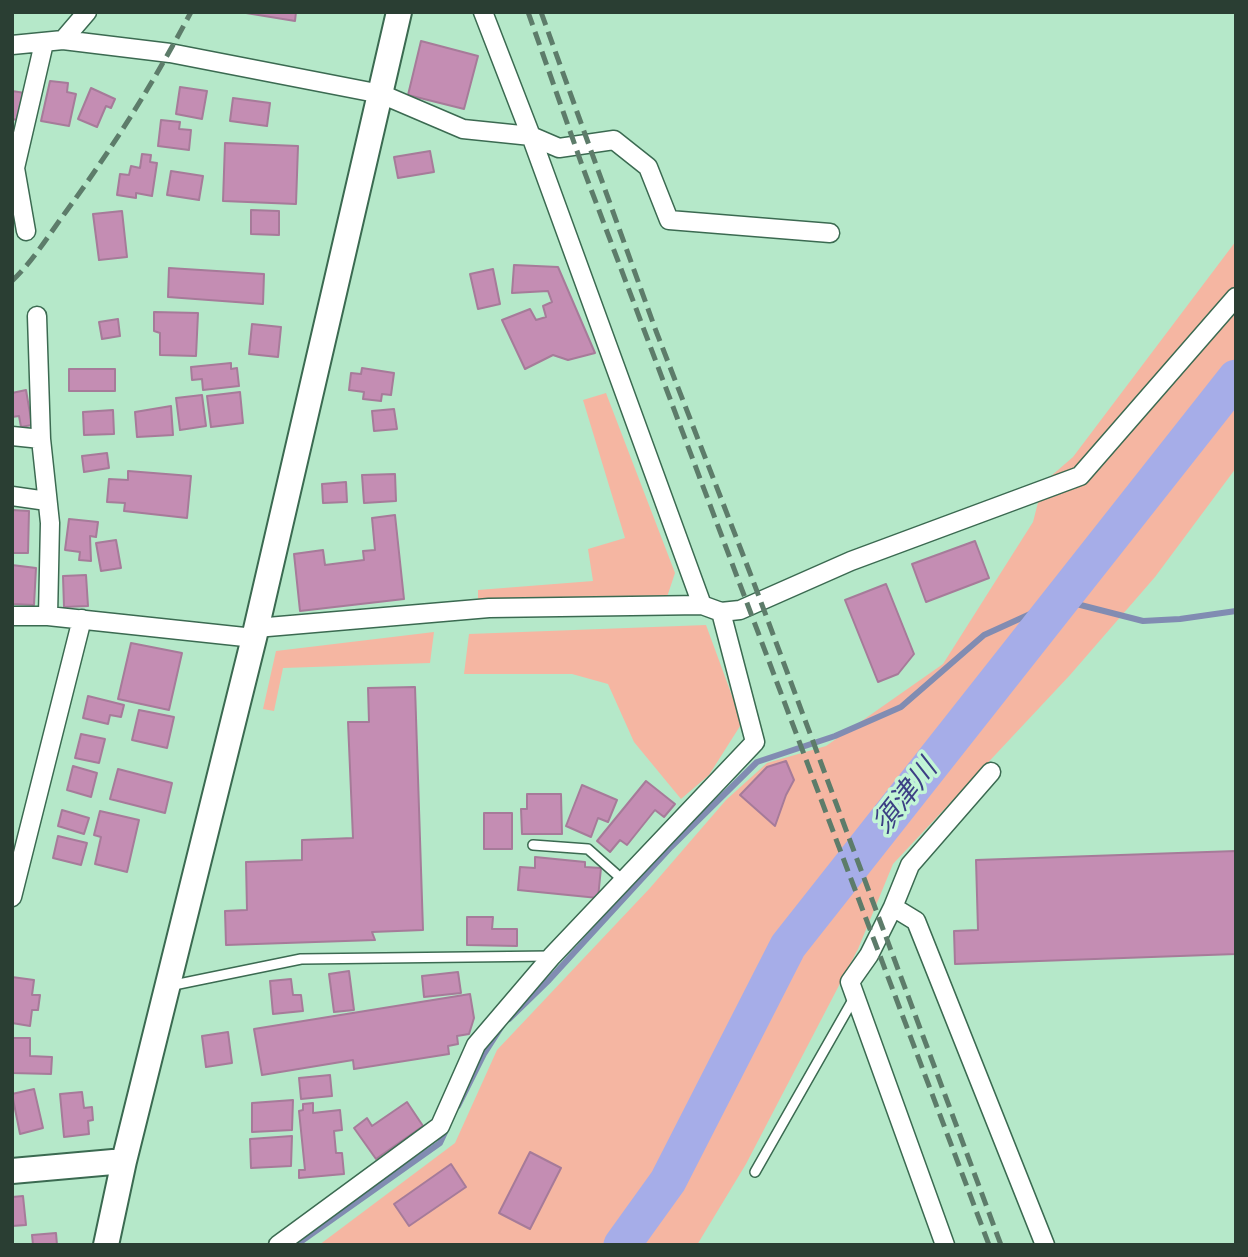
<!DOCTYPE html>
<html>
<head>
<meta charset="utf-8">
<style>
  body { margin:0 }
  #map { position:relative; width:1248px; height:1257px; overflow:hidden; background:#b5e8c9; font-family:Signika,sans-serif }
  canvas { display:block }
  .frame { position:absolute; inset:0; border:14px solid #2a3e33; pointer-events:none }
</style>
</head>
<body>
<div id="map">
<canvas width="1248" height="1257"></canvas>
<div class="frame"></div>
</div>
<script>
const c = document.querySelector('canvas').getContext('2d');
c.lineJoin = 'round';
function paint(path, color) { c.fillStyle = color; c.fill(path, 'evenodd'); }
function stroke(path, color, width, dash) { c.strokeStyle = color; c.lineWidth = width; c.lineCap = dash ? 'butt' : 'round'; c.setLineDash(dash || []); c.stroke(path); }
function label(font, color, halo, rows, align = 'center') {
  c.font = font + ' Signika,"Noto Sans JP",sans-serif'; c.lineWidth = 7; c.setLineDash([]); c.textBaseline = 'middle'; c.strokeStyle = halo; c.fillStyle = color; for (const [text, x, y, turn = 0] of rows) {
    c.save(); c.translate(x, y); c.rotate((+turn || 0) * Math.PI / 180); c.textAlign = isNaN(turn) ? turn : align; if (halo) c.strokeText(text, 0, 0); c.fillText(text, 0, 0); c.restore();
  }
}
const green = new Path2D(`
  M1236,241V468L1155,577L1070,675L893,864L858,949L746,1164L697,1245H319L455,1143L497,1050L650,888L726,800L767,763L826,746L943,664L1033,522L1043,483L1073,457Z
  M606,393L675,573L667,597L478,600V590L593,581L588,549L625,538L583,400Z
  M706,625L742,723L709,775L681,799L634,742L608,684L572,674H464L469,634Z
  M434,632L430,663L283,668L274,711L263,709L276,651Z`);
const stream = new Path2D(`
  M509,1019L549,980L671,847L757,762L835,736L901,707L984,635L1061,600L1143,621L1180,619L1236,611
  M458,1106L484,1054L502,1026
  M296,1245L440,1143L447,1128`);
const river = new Path2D(`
  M622,1245L668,1181L788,946L1236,378`);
const building = new Path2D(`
  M240,12H296L295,21Z
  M421,41L478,56L464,109L408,95Z
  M50,81L68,83L67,92L76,94L69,126L41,121Z
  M180,87L207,91L202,119L176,114Z
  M91,88L115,99L111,108L106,106L97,127L78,119Z
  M12,91L25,93L17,120L12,119Z
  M233,98L270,103L267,126L230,121Z
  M161,120L180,122L179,129L191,130L189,150L158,146Z
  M225,143L298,146L296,204L223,201Z
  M430,151L434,172L398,178L394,157Z
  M142,154L151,155L150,162L157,163L152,196L136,193V198L117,195L120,174L129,175L131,166L140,168Z
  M171,171L203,176L199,200L167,195Z
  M251,210L279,211V235L251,234Z
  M122,211L127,257L99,260L93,214Z
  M514,265L558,267L595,353L568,360L553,355L525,369L502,320L530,309L536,320L546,317L543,306L552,302L548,291L512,293Z
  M169,268L264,274L263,304L168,297Z
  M493,269L500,304L478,309L470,274Z
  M154,312L198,313L196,356L160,355V333L154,331Z
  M118,319L120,336L102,339L99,322Z
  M252,324L281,327L278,357L249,354Z
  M231,363V369L237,368L239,386L203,390L202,379L192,380L191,367Z
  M362,368L394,373L391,395L382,394L381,401L363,399L364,392L349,390L351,373L361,374Z
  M69,369H115V391H69Z
  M26,390L32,425L21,427L19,416L12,417V393Z
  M240,392L243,423L211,427L207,396Z
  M202,395L206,426L180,430L176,398Z
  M171,406L173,435L137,437L135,412Z
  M394,409L397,429L374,431L372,411Z
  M113,410L114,434L84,435L83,412Z
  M107,453L109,468L84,472L82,456Z
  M128,471L191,476L187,518L124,511L125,503L107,502L109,479L128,480Z
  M395,474L396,501L364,503L362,475Z
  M346,482L347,502L323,503L322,484Z
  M12,510L29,511L28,553H12Z
  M395,515L404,599L300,611L294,554L323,550L325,565L364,560L363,551L375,550L372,518Z
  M69,519L98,522L96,537L90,536L91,561L79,560L80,552L65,550Z
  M116,540L121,568L101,571L96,543Z
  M975,541L989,578L926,602L912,564Z
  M12,565L36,568L34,605L12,604Z
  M86,575L88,606L64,607L63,576Z
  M886,584L914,654L898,674L878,682L845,600Z
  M131,643L182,653L169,710L118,699Z
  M415,687L423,930L372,932L375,940L226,945L225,911L247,910L246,862L302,860V840L353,838L348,722H369L368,688Z
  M88,696L124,705L121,717L110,715L108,724L83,718Z
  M139,710L174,717L167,748L132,740Z
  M81,734L105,739L99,763L75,758Z
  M786,761L794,780L786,795L775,826L740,795L767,767Z
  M73,766L97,773L91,797L67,790Z
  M118,769L172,783L165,813L110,799Z
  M646,781L675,804L664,817L655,810L627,845L620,840L610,852L597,841Z
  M582,785L617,800L608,822L598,818L591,837L566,826Z
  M527,794H561L562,834H522L521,809H527Z
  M62,810L89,818L84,834L58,826Z
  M100,811L139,820L127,872L95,864L101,837L94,835Z
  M484,813H512V849H484Z
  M58,836L87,843L81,865L53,858Z
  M1236,851V954L955,964L954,931L978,930L976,860Z
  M535,857L585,862V867L601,868L598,898L518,890L520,867L535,868Z
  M467,917H493L492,929H517V946L467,945Z
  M349,971L354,1010L334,1012L329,974Z
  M458,972L461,993L424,997L422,976Z
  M12,977L34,980L32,995H40L38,1010H32L30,1026L12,1023Z
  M291,979L293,995H301L303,1011L273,1014L270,981Z
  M470,994L474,1018L469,1034L457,1036L458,1044L448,1046L449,1054L354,1069L353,1060L262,1075L254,1029Z
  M228,1032L232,1063L206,1067L202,1036Z
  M12,1038H30V1056L52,1057L51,1074L12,1073Z
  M330,1075L332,1096L301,1099L299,1078Z
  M34,1089L43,1128L20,1134L12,1094Z
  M82,1092L84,1108L92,1107L93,1120L88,1121L89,1134L64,1137L60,1094Z
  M293,1100L292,1130L252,1132V1103Z
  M407,1102L423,1126L376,1159L354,1128L367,1118L372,1126Z
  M313,1103V1113L340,1110L342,1130L334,1131L336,1153H342L344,1174L299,1178V1170H305L299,1111L303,1110V1104Z
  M292,1136L291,1166L251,1168L250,1139Z
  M530,1152L561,1168L530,1229L499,1213Z
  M451,1164L466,1187L409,1226L394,1204Z
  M23,1196L26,1225L12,1226V1197Z
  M56,1233L57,1245H33L32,1235Z`);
const lane = new Path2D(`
  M533,845L588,849L624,881
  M169,986L301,959L551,956
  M755,1172L854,998`);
const street = new Path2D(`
  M483,12L531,136L702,605
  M63,40L87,12
  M12,45L63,40L170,53L381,94L463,129L531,136L559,148L614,140L648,167L669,220L830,233
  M26,231L15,168L44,43
  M37,316L41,439L50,523L48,616
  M12,436L41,439
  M12,496L47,501
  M12,616H48L254,638
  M256,628L489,608L702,605L721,612L740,610L851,561L1080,476L1236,297
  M991,772L910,865L893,907L916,921L1045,1245
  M12,897L82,619
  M893,907L869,955L850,982L945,1245
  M278,1245L440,1126L476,1045L552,956L755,742L721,612`);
const secondary = new Path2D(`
  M12,1171L124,1161
  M106,1245L124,1161L254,638L399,12`);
const rail = new Path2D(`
  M528,12L583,168L989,1245
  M541,12L656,331L752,578L1001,1245
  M12,281C33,261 48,236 65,213C112,149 154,82 191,12`);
const waterNames = [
  ["須津川",906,797,-52]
];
paint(green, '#f5b6a2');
stroke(stream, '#818cb2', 6);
stroke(river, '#a6ade8', 37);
paint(building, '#c48db3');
stroke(building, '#a67b99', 2);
stroke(lane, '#3b6a51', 12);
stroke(street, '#3b6a51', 21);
stroke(secondary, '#3b6a51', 28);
stroke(lane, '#fff', 9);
stroke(street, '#fff', 18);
stroke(secondary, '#fff', 24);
stroke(rail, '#5d7c6a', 5, [14, 7]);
label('italic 28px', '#3c3f84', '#c2f5d6', waterNames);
</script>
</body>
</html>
